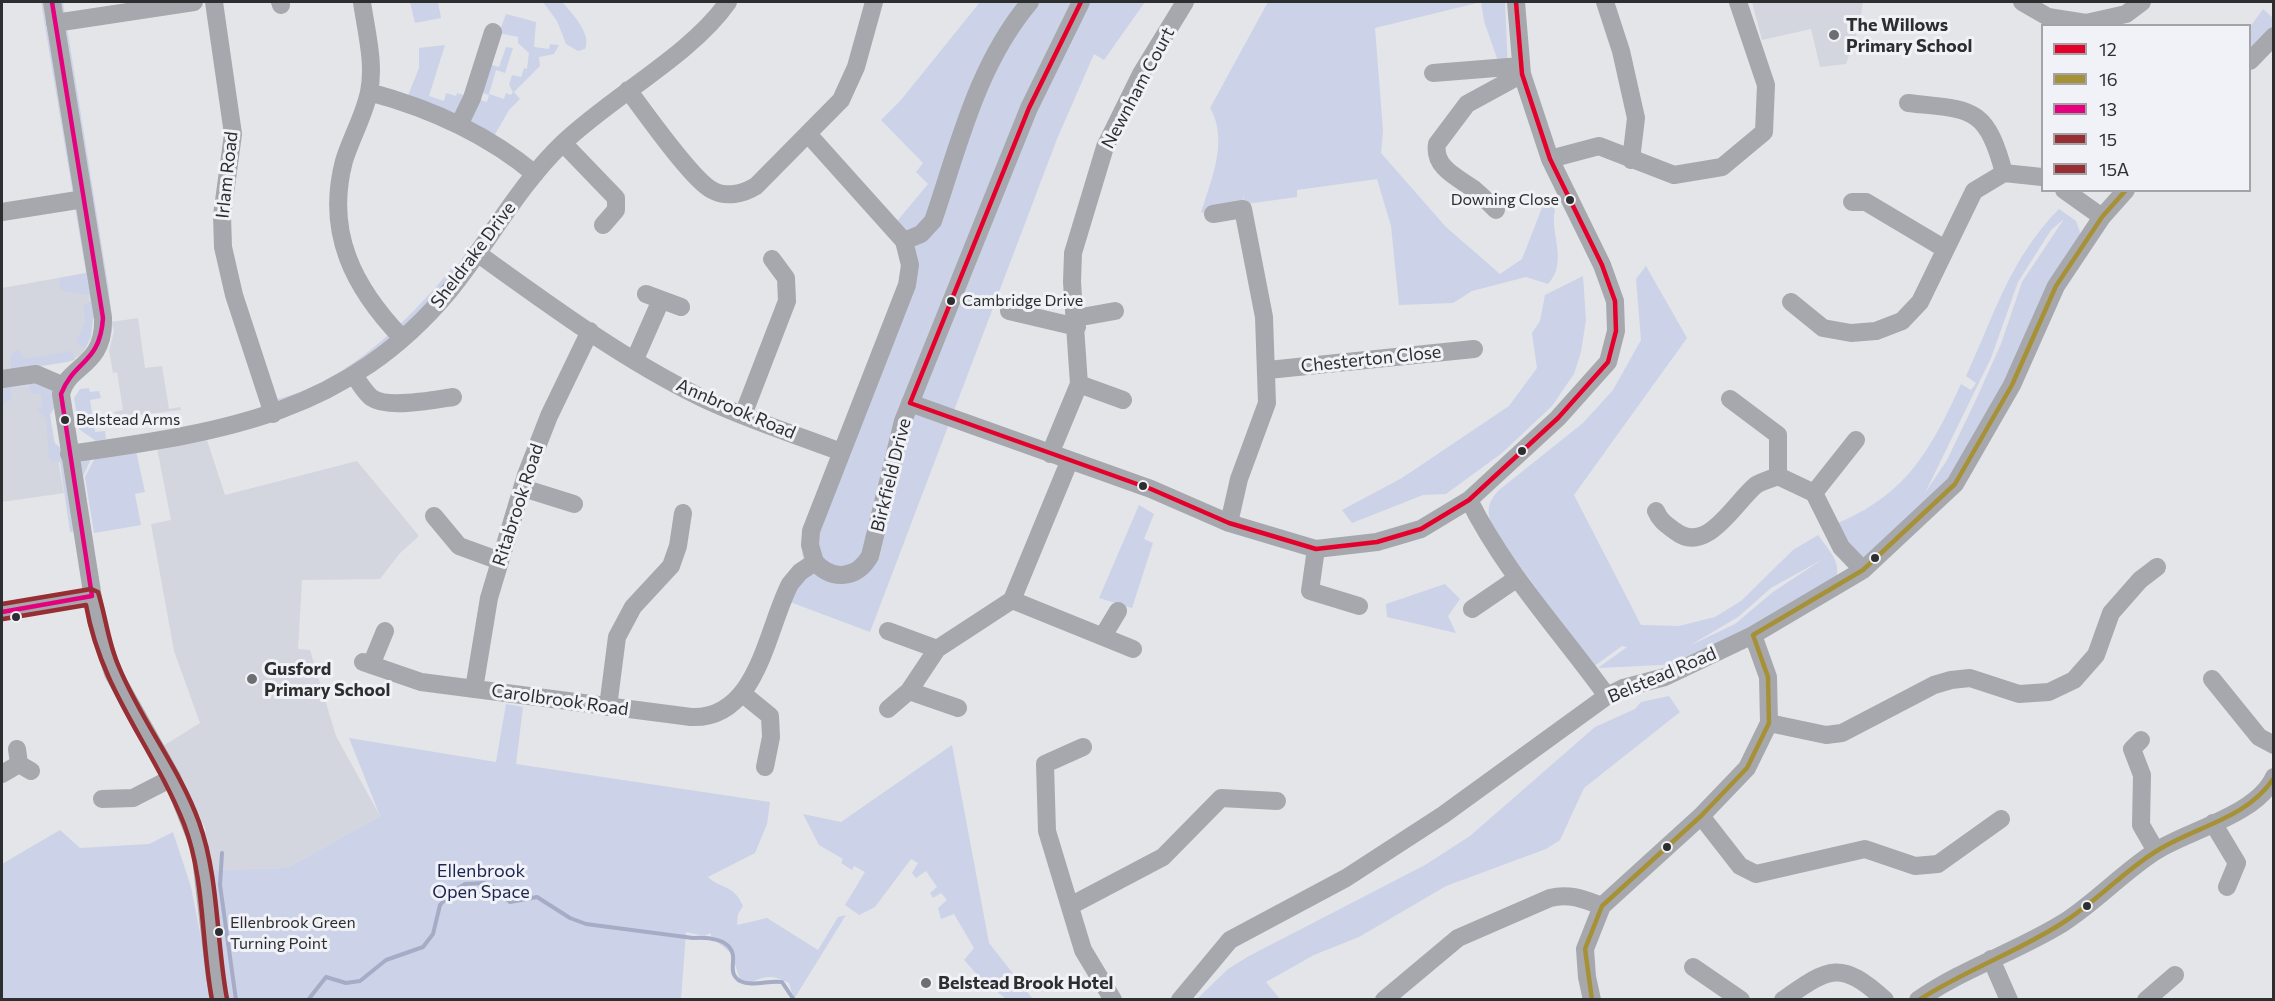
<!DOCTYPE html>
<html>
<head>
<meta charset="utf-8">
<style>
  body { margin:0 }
  #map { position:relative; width:2275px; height:1001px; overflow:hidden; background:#e4e5e9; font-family:Commissioner,sans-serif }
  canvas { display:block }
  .frame { position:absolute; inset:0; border:3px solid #2d2e30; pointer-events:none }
  .legend { position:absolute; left:2041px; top:24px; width:210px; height:168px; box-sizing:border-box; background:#f0f2f7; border:2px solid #a2a4a7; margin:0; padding:8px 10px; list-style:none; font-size:18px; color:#2d2e30 }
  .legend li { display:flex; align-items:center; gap:12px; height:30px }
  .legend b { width:30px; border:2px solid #a2a4a7 }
</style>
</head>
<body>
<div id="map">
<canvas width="2275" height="1001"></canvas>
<div class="frame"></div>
<ul class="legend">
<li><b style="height:8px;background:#e4002b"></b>12</li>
<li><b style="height:8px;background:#a79137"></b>16</li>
<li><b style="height:8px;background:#e5007d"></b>13</li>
<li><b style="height:8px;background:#962e33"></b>15</li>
<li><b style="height:8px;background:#962e33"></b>15A</li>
</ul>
</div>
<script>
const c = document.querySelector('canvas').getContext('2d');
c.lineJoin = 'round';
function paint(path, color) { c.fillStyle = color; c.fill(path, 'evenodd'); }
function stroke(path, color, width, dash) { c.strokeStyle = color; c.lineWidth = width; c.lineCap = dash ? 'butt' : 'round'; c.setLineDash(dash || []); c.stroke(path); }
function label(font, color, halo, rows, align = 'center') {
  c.font = font + ' Commissioner,sans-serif'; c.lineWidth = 6; c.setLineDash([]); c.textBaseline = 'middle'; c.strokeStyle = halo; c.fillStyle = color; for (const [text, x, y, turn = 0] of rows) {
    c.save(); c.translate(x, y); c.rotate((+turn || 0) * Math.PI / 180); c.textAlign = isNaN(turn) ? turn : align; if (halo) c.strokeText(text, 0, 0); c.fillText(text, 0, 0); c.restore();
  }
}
const built = new Path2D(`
  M1752,2H1863L1859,27L1846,64L1820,67L1811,29L1762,40Z
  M86,273L92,325L89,341L82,354L68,362L2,372V288Z
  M138,318L145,368L162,366L169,409L180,407L181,410L115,418L114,412L123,410L117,372L113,373L109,351L114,331L111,322Z
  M33,385L40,387L50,415L64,493L2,502V389Z
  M206,437L225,495L357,461L419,536L400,553L380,579L302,580L298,649L310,650L336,736L380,816L287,868L211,870L205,828L163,746L200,723L174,651L151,524L171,520L157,448Z`);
const green = new Path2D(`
  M41,2H63L108,285L112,317L93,319L91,337L85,349L76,341L85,323L84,306L90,301L89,295L61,290L59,278L86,273Z
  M410,2H438L441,18L415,23Z
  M543,2H562C572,13 592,34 585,49L578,51L566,44L557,21Z
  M980,2H1145L1104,60L1094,54L1057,139L870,632L782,599L805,568L802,552L907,285L893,226L928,184L916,172L923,163L881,120L901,100Z
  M1268,2H1505L1508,71L1501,70L1484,21L1481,2L1375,28L1383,131L1381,153L1446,227L1500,274L1522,259L1547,195L1555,210C1549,232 1569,262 1548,284L1526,277L1472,291L1453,303L1399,305L1391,226L1377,179L1297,190V197L1246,204V208L1243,195L1244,208L1201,213C1211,180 1229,140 1210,108Z
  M2263,9L2273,18V36L2250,61V27Z
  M506,14L536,22L534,47L549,49L550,44L559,45L554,54L539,57L540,66L514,92L520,99L509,110L490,143L405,103L419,68V48L445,45L429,96L444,101L446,93L456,96L457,93L487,102L489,95L479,92L488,64L499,67L506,47L513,48L505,73L496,70L489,94L504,99L506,93L511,95L513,92L509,85L512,75L521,77L524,68L527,69L529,53L518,43V37L499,33Z
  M2059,209L2076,221L2081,235L1967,470L1874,560L1859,559L1831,526C1906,496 1929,453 1961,384L1971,390L1976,383L1966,376C1995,314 2009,260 2059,209ZM2064,219L2022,282L2001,344L1974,404L1947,460L1925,493L1991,358L2018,282L2051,230Z
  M455,264L465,270L421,322L273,414L277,399C345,384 413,317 455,264Z
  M1646,266L1687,338L1574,495L1641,625L1679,626L1715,617L1741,601L1793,550L1818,535C1832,555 1843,562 1834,587L1702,663L1598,668L1627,647L1622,646L1593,667L1497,534C1487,516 1484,506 1499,490L1583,423L1613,390L1641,340L1636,279ZM1823,559L1773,592L1735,624L1689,646L1738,617L1771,588Z
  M1583,276L1586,320L1581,352L1574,374L1552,406L1502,453L1446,494L1423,495L1352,523L1342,510L1402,478L1509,406L1537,368L1532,333L1540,321L1545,295Z
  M16,350L21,352L23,359L72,351L75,360L11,371V356Z
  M36,374L61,396L50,415L53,442L69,454L92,457L83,476L91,529L70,532L60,462L52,461L49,457L46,418L38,411V408L43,407L41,393L31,394L29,385L11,388V399L2,405V379Z
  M89,388L90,392L99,391L101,398L90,400L95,432L105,431L106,439L96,441L79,429L74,398L80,389Z
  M136,451L145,492L135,494L141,525L94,533L85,477L95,458Z
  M1139,505L1154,514L1144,539L1153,543L1132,608L1099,598Z
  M1445,584L1460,599L1448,616L1456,633L1387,617L1386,604Z
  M1669,696L1680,712L1584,788L1560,840L1546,849L1446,886L1359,937L1314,955L1266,982L1280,999H1189L1198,998L1228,969L1249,956L1425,865L1470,836L1595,727L1635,709L1641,702Z
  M506,704L523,707L516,764L770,802L767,824L755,853L708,877C720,889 734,884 743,906L738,914L737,925L767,918L818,950L838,917L846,915L794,999L789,983C773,975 766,975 750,983L740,979L731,953L712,938L710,933L705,936L686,932L681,999H226L211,870L287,868L380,816L349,738L496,762Z
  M952,745L989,943L1033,999L1005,998L981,979L964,960L974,948L954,914L941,919L938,908L947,900L941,893L933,898L930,893L937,887L926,871L916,878L912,873L918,863L911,859L875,907L859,915L845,905L865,872L854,866L852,870L841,863L843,859L819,845L803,814L841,822Z
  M60,830L80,848L149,844L173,832L191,887L213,999H2V864Z`);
const stream = new Path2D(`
  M222,853L220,885L236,1000
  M308,1000L326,977L346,983L360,981L386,960L423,947L433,934L440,905L451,893L465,884L484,883L492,886L510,902L537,897L570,918L586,924L693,938C705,937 731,938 733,956C734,965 729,974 740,981C752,987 769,980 782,982L794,1000`);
const minor = new Path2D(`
  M52,2L103,318C105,367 67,365 61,394L97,624L113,673L172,778L200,849L215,978L220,1000
  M214,2L233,134L222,216L223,247L234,295L273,414
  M280,2L281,5
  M362,2C366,31 375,63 369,92C364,116 351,138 344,161C325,233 354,288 402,338
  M1605,2L1621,51L1636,118L1631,160
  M2022,2L2048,17L2086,23L2126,14L2142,2
  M55,23L194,2
  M2250,61L2274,36
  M1433,73L1521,66
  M628,90C644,111 692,180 712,190C726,198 743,194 756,186L841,100L856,67L874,2
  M369,92C429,108 487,134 535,174
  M1908,103C1971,110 1986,105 2004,173
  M459,125L472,98L493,32
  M808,134L904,241
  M563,143L616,198V210L603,225
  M1550,159L1599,146L1674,175L1722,167L1764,132L1766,85L1738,2
  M2064,190L2102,217
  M1852,202H1866L1945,249
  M1496,210C1489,203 1482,196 1475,190C1459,178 1433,168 1437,144L1467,104L1522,74
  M2,212L84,199
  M1213,214L1243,209L1264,317L1267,403L1239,479L1229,523
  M477,253C548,304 621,358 700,397C745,419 794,434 841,452
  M646,294L681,307
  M1791,302L1823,328L1851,333L1876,331L1902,321L1920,302L1974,191L2004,173L2042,177
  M1009,311L1077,327
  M1076,318L1115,311
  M635,359L661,300
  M1268,370L1474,349
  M354,376C360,383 365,393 372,398C388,409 434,400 453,397
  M2,379L36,374L64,386
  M1079,384L1123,400
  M1730,399L1778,435V476L1814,493L1841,547L1863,570
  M910,403L1151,489L1229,523L1316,549L1377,542L1421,529L1469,500L1558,418L1608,362L1616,331L1615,301L1602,265L1550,159L1522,74L1516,2
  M743,415L787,301L786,278L772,259
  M69,454C221,432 345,416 450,290C489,242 518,186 563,143C612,96 691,55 728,2
  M1050,454L1079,384L1072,282L1073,253L1105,147L1141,74L1185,2
  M523,488L574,504
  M1814,493L1856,440
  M1469,500C1505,572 1560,631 1607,696
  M1656,511C1660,521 1667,525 1675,531C1707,556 1735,502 1756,485C1762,481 1771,479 1778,476
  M434,516L459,546L500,561
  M1316,549L1310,591L1359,606
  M815,562C832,581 857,579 870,556L903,421L1029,108L1081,2
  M1012,600L1133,649
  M1472,609L1516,579
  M2,612L92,596
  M888,631L937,649
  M1103,636L1118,611
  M363,662L421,682L691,717C758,720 766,630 790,584L800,572L815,562L810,545L811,531L907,285L910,265L904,241L921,234L933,221C959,145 977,65 1030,2
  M371,665L385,631
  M2212,679L2259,737L2274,745
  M474,689L489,598L526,475L549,416L590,331
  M909,691L958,708
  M743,694L770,716L771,737L765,767
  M608,707L617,637L633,607L671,566L678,546L683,513
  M888,709L909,691L937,649L1012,600L1069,462
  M1769,723L1826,735L1842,733L1934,685L1951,680L1970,678L2019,694L2049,692L2074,680L2096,655L2111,613L2140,580L2157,567
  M2141,740L2132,749L2142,775L2141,825L2156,851
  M1083,747L1045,764L1047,831L1083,950L1113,1000
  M17,749L19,764L31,771
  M2,774L19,764
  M102,799L133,798L172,778
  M1701,816L1740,866L1756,874L1865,849L1915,866L1938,864L2001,819
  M2213,823L2237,863L2227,887
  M1070,906L1163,857L1221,798L1277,801
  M1991,959L2009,1000
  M1693,967L1741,1000
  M1180,1000L1230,940L1346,878L1443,815L1607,696L1623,688L1665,677L1753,635L1863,570L1955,484L2012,385L2056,286L2102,217L2126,190
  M1384,1000L1458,938L1550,898C1569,893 1583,899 1602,906
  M1592,1000L1587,977L1585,949L1602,906L1701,816L1747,768L1769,723L1768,677L1753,635
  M1783,1000C1829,968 1840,959 1885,1000
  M1918,1000C1964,968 2016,952 2063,923C2096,902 2123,872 2156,851C2189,830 2257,815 2274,777
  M2146,1000L2175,975`);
const bus1 = new Path2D(`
  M910,403L1151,489L1229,523L1316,549L1377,542L1421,529L1469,500L1558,418L1608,362L1616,331L1615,301L1602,265L1550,159L1522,74L1516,2
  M910,403L1029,108L1081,2`);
const bus2 = new Path2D(`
  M1592,1000L1585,949L1602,906L1701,816L1747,768L1769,723L1768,677L1753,635L1863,570L1955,484L2012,385L2056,286L2102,217L2126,190
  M1919,1000C1965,970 2018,952 2064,922C2097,901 2123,872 2155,852C2195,826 2246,820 2274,778`);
const bus3 = new Path2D(`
  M52,2L103,318C100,364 74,360 61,394L92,596
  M2,612L92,596`);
const bus4 = new Path2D(`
  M3,619L86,605C101,691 153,746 184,824C205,879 201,942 212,1000`);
const bus5 = new Path2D(`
  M2,604L91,589L98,592C106,617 108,643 119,667C141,721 179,767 199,822C219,878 216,940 227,999`);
const markers = [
  [1834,35,6,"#6d6e71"],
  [1570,200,5,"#2d2e30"],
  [951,301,5,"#2d2e30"],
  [65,420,5,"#2d2e30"],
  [1522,451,5,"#2d2e30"],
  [1143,486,5,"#2d2e30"],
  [1875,558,5,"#2d2e30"],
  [16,617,5,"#2d2e30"],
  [252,679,6,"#6d6e71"],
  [1667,847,5,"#2d2e30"],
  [2087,906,5,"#2d2e30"],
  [219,932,5,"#2d2e30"],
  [926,983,6,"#6d6e71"]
];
const busNames = [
  ["Downing Close",1559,200,"right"],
  ["Cambridge Drive",962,301],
  ["Belstead Arms",76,420],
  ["Ellenbrook Green",230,923],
  ["Turning Point",230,944]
];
const poiNames = [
  ["The Willows",1846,25],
  ["Primary School",1846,46],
  ["Gusford",264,669],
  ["Primary School",264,690],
  ["Belstead Brook Hotel",938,983]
];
const streetNames = [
  ["Newnham Court",1138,88,-62],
  ["Irlam Road",227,175,-84],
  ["Sheldrake Drive",473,255,-53],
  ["Chesterton Close",1371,359,-6],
  ["Annbrook Road",736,409,23],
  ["Birkfield Drive",891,475,-76],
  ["Ritabrook Road",518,505,-72],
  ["Belstead Road",1662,675,-23],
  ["Carolbrook Road",560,700,8]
];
const parkNames = [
  ["Ellenbrook",481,871],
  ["Open Space",481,892]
];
paint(built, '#d3d6de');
paint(green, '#ccd2e7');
stroke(stream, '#a6acc6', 4);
stroke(minor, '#a6a8ad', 18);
stroke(bus1, '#e4002b', 4.5);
stroke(bus2, '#a79137', 4.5);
stroke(bus3, '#e5007d', 4.5);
stroke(bus4, '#962e33', 4.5);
stroke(bus5, '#962e33', 4.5);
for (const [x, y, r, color] of markers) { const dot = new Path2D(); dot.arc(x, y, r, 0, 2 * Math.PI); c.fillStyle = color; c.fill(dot); stroke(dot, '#f0f2f7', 2); }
label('16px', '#2d2e30', '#f0f2f7', busNames, 'left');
label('bold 18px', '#2d2e30', '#f0f2f7', poiNames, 'left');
label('18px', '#2d2e30', '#f0f2f7', streetNames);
label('18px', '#1d2451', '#f0f2f7', parkNames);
</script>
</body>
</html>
